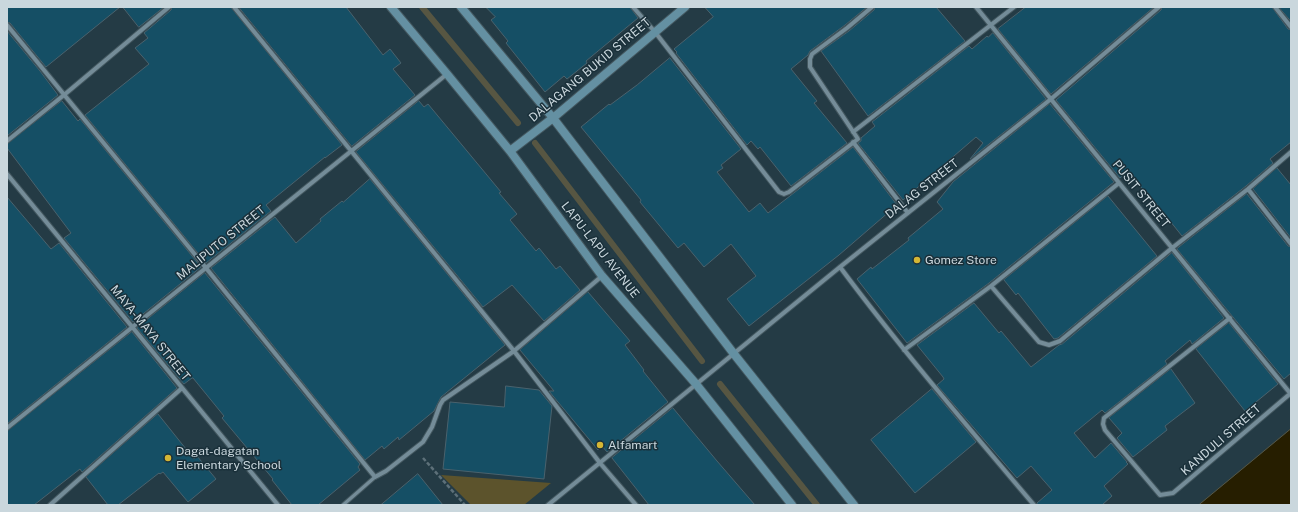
<!DOCTYPE html>
<html>
<head>
<meta charset="utf-8">
<style>
  body { margin:0 }
  #map { position:relative; width:1298px; height:512px; overflow:hidden; background:#243b45; font-family:"Public Sans",sans-serif }
  canvas { display:block }
  .frame { position:absolute; inset:0; border:8px solid #cad7dd; pointer-events:none }
</style>
</head>
<body>
<div id="map">
<canvas width="1298" height="512"></canvas>
<div class="frame"></div>
</div>
<script>
const c = document.querySelector('canvas').getContext('2d');
c.lineJoin = 'round';
function paint(path, color) { c.fillStyle = color; c.fill(path, 'evenodd'); }
function stroke(path, color, width, dash) { c.strokeStyle = color; c.lineWidth = width; c.lineCap = dash ? 'butt' : 'round'; c.setLineDash(dash || []); c.stroke(path); }
function label(font, color, halo, rows, align = 'center') {
  c.font = font + ' "Public Sans",sans-serif'; c.lineWidth = 3; c.setLineDash([]); c.textBaseline = 'middle'; c.strokeStyle = halo; c.fillStyle = color; for (const [text, x, y, turn = 0] of rows) {
    c.save(); c.translate(x, y); c.rotate((+turn || 0) * Math.PI / 180); c.textAlign = isNaN(turn) ? turn : align; if (halo) c.strokeText(text, 0, 0); c.fillText(text, 0, 0); c.restore();
  }
}
const green = new Path2D(`
  M441,475L551,483L524,505H471Z`);
const water = new Path2D(`
  M1291,429V505H1199Z`);
const stream = new Path2D(`
  M422,7L518,123
  M535,143L702,361
  M720,384L817,505`);
const building = new Path2D(`
  M7,7H120L46,67L10,23L7,22Z
  M123,7H164L139,27Z
  M172,7H231L342,145L325,158V157L266,205L271,211L206,263L85,115L149,64L135,48L148,38L144,33L171,10Z
  M239,7H346L383,55L390,49L401,63L393,69L415,95L352,146Z
  M486,7H630L638,18L586,61L587,63L567,79L564,76L545,92L506,43L508,41L491,20L495,17Z
  M705,7H867L845,25L810,51L808,55L791,69L817,101L814,103L847,143L791,186L760,147L758,149L751,141L747,145L676,53L677,52L674,49L713,17Z
  M875,7H936L965,41L868,116L821,51L849,31L874,10Z
  M1026,7H1154L1051,94L998,29Z
  M1162,7H1272L1288,29L1291,30V142L1270,159L1273,163L1246,186L1182,236L1146,191L1145,192L1128,171L1120,178L1056,100L1161,10Z
  M1279,7H1291V21Z
  M7,31L40,71L58,95L7,136Z
  M993,33L1046,99L970,159L983,143L976,137L903,200L858,143L861,141V138L875,126L872,122L969,46L972,49L987,36L988,37Z
  M670,58L741,149L721,165L723,168L717,172L749,212L760,203L768,213L853,147L897,205L839,255L749,326L727,299L756,276L731,244L704,267L684,243L678,248L640,202L641,200L581,127L609,104L610,105L637,85Z
  M62,101L78,121L80,119L201,267L133,322L64,238L71,233L7,148V144Z
  M419,101L424,107L428,104L501,192L499,193L517,214L510,220L536,251L539,248L556,269L560,266L580,290L544,321L512,285L483,307L356,152Z
  M1050,104L1114,182L989,283L907,343L857,279L871,267L872,269L909,240L908,238L943,209L937,202L953,182Z
  M1277,168L1291,185V238L1253,189Z
  M370,179L505,345L441,397L434,411L399,440L398,437L384,449L382,446L365,460L211,268L275,217L296,243L321,221L320,219L342,201L343,202Z
  M1247,194L1288,246L1291,247V373L1284,379L1177,249Z
  M1108,196L1157,256L1058,338L1054,339L1018,293L1016,295L1004,280Z
  M7,197L51,249L59,243L127,327L7,424Z
  M1172,253L1224,318L1192,344L1190,340L1165,361L1167,364L1105,413L1102,410L1074,433L1095,458L1111,443L1127,462H1126L1128,464L1104,486L1112,496L1102,505H1037V503L1052,490L1031,466L1017,478L937,385L944,379L943,377L917,345L974,303L999,333L1001,331L1031,367L1059,345L1062,344Z
  M205,273L360,464L358,467L360,470L318,505H292L272,480L273,479L222,418L224,416L193,378H192L184,384L137,328Z
  M588,292L630,341L625,345L644,370L643,371L668,402L607,452L602,446L598,450L553,396L549,391H554L520,350Z
  M1229,323L1278,384L1245,411L1196,349Z
  M132,332L177,388L82,472L80,469L34,505H7V431Z
  M1171,369L1195,403L1165,426L1167,430L1133,457L1117,438L1122,433L1109,418Z
  M506,386L539,390L552,406L544,479L443,469L450,402L504,407Z
  M932,389L976,442L915,493L871,440Z
  M673,408L717,461L755,505H649L612,458Z
  M158,414L194,459L197,456L216,479L188,502L163,472L160,474L159,473L118,505H108L86,477Z
  M418,474L443,505H381Z`);
const path = new Path2D(`
  M423,458L465,505`);
const lane = new Path2D(`
  M343,505L375,477`);
const street = new Path2D(`
  M234,7L514,351L600,463L636,505
  M633,7L655,32L779,192L784,194L789,192L858,139L810,67V59L812,54L847,28L872,7
  M976,7L1290,393
  M1275,7L1291,27
  M7,25L206,268L375,477L386,471L423,442L432,427L440,405L443,400L514,351L602,276
  M853,132L1014,7
  M7,141L64,95L169,7
  M853,142L908,213
  M7,174L278,505
  M1248,189L1291,244
  M840,267C901,349 968,427 1034,505
  M991,286L1119,183
  M1230,318L1104,418L1103,424L1105,430L1160,495L1173,493L1291,393
  M904,350L991,286L1039,342L1049,345L1060,341L1172,248L1248,189L1291,152
  M7,428L447,74
  M50,505L182,388
  M548,505L840,267L1051,99L1159,7`);
const secondary = new Path2D(`
  M391,7L447,74L510,151L602,276L696,384L792,505
  M461,7L553,118L734,354L854,505
  M510,151L553,118L685,7`);
const markers = [
  [917,260,4,"#d4b635"],
  [600,445,4,"#d4b635"],
  [168,458,4,"#d4b635"]
];
const streetNames = [
  ["DALAGANG BUKID STREET",590,70,-40],
  ["DALAG STREET",922,189,-38],
  ["PUSIT STREET",1141,194,51],
  ["MALIPUTO STREET",221,243,-39],
  ["LAPU-LAPU AVENUE",600,250,52],
  ["MAYA-MAYA STREET",150,333,51],
  ["KANDULI STREET",1221,440,-41]
];
const poiNames = [
  ["Gomez Store",925,260],
  ["Alfamart",608,445],
  ["Dagat-dagatan",176,451],
  ["Elementary School",176,465]
];
paint(green, '#5c532c');
paint(water, '#261e00');
stroke(water, '#575642', 1);
stroke(stream, '#575642', 6);
paint(building, '#154f65');
stroke(building, '#4a626d', 1);
stroke(lane, '#445860', 5);
stroke(street, '#445860', 6);
stroke(secondary, '#445860', 10);
stroke(path, '#5d7079', 2.5, [4, 2]);
stroke(lane, '#748c98', 3);
stroke(street, '#748c98', 4);
stroke(secondary, '#6490a2', 8);
for (const [x, y, r, color] of markers) { const dot = new Path2D(); dot.arc(x, y, r, 0, 2 * Math.PI); c.fillStyle = color; c.fill(dot); stroke(dot, '#1a303a', 1.5); }
label('12px', '#cad7dd', '#1a303a', streetNames);
label('12px', '#cad7dd', '#1a303a', poiNames, 'left');
</script>
</body>
</html>
